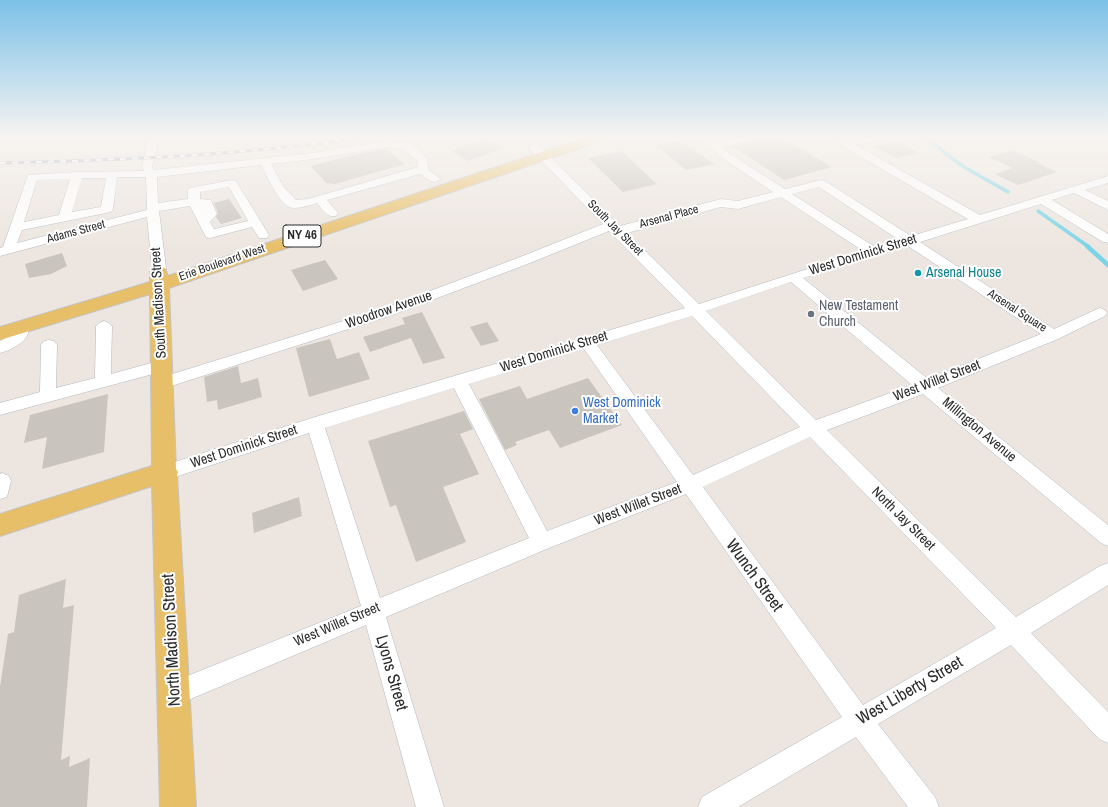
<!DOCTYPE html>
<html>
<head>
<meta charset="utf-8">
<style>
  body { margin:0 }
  canvas { display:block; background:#ede6e0 }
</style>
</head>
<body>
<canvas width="1108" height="807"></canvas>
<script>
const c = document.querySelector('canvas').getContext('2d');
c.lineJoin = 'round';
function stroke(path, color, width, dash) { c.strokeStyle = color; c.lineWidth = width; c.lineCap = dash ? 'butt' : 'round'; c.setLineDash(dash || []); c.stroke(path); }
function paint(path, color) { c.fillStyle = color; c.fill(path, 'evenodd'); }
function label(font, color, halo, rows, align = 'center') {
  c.font = font + ' "Archivo Narrow",sans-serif'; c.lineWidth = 4; c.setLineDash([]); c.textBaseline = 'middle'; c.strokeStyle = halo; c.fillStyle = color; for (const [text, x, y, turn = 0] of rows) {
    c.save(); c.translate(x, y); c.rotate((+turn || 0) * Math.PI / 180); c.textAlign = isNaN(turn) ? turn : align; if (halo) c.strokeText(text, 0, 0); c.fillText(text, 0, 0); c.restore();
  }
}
const streamFar1 = new Path2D(`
  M923,136L964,167L1008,192
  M1038,211L1089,247`);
const stream = new Path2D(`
  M1087,246L1108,265`);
const building = new Path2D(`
  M771,136H779L832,167L784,180L732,146L761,139L763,137Z
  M487,138L504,148L468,161L451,151Z
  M680,140L697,153H699L714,164L686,170L656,145Z
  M897,140L919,153L896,158L874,146Z
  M386,149L405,164L335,184L326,183L311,166L361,153Z
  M1013,150L1041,163H1037L1057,172L1018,185L995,174L1013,168L989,157Z
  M621,151L657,184L623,192L588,158Z
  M229,199L242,218L221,224L216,217L218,213L214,203Z
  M62,253L67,266L51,274L29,278L25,264Z
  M325,260L338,279L303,291L291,270Z
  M422,312L445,358L423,364L411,338L370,352L363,337L405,324L402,318Z
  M487,322L499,341L481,346L470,327Z
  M330,339L337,359L359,352L370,379L309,397L296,348Z
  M238,366L241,383L258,378L262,397L218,410L217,400L207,402L204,377Z
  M588,378L622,425L560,448L549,430L515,442L517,445L505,450L479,399L520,386L527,399Z
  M108,394L104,452L42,469L47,437L24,443L30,415Z
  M464,411L473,429L460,434L479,474L443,487L466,542L416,562L396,505L390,507L368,441Z
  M299,497L302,516L254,533L252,513Z
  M66,579L63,608L74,605L61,760L70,756L69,767L90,758L87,807H0V687L8,634L14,632L19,595Z`);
const minor = new Path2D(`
  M149,136H159L152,167L154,170L313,153L386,141L409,143L427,158L429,170L441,179L435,182L431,181L420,174L327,200L338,213L336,216C327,218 323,210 317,203C311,205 296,210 289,207C278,201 267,176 261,165L157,177L158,203L188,199V190L190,188L232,180L236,181L269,235L267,238H259L252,227L210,238L206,237L190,206L159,211L166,268L164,271H154L152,268L147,217L0,256V248L3,247L28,175L77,172L144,171L142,167ZM386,147L402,148L418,161V167L308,199L296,200L283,186L271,164L313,159ZM117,177H146L147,210L17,243L22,230L111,212L113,209ZM82,178H106L101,207L72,212ZM70,179L59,215L24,222L37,180ZM229,187L248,221L214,229L210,222L217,214L211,200L200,199V192Z
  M697,136H708L718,142L745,136H762L761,138L723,147L730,154L785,189L821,180L825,181L911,236L968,219L828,138L827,136H839L848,141L872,136H888L887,138L856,145L980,215L1108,176V183L1085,190L1108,201V210L1074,193L1052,200L1108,234V243L1103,242L1041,204L920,242L1054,329L1095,310L1100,308L1105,310L1107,313L1105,316L1058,339L938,388L1108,525V546L1101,543L923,394L827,430L1016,617L1100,566L1108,563V585L1031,633L1108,712V743L1099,739L1011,645L878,724L935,797L939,807H908L856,737L738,807H698L702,797L842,717L686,494L549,548L386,617L444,807H416L366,625L174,706L165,703L162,694L165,685L361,606L309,433L166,480L159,477L157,472L159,467L315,417L685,308L609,231L525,265L392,315L162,389L156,387L154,383L156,379L382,309L515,259L603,224L530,149L529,147L530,145H538L620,226L721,199L738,201L773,192L722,158L712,147ZM819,187L899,240L875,247L792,194ZM781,197L863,251L699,304L627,233L721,207L738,209ZM908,246L1041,334L928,379L803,278ZM791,282L912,385L816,420L706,311ZM692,316L800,427L693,475L597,345ZM584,349L677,482L547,531L469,384ZM454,388L529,538L380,598L325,428ZM810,437L996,628L863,705L703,487Z
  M104,321L109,323L112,326L111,374L162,360L168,362L170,366L168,370L0,415V403L40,392L41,345L44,341L49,340L54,341L57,345L56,388L95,378L96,326L99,323Z
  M21,322L26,324C36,338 12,350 0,353V341L13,334L16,324Z
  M2,473L9,476L11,481L7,497L0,499V474Z`);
const major = new Path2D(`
  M590,136H609L607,139L169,288L176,469L178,472L177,475L196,807H160L152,486L0,536V514L152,466L150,294L0,340V327L150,282V272L153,268L159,267L165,268L168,276Z`);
const rail = new Path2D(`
  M0,163C125,160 249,155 373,136`);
const markers = [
  [918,273,4,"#0f9aa8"],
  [811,314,4,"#6b7280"],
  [575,411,4,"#3f7fe0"]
];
const farStreetnames = [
  ["Arsenal Place",669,217,-15],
  ["South Jay Street",615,228,45],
  ["Adams Street",76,232,-15],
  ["Erie Boulevard West",222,263,-19],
  ["Arsenal Square",1017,311,33]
];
const shields = [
  [302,236,38]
];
const shieldNames = [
  ["NY 46",302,236]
];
const streetNames = [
  ["West Dominick Street",863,255,-17],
  ["South Madison Street",159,303,-93],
  ["Woodrow Avenue",389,310,-19],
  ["West Dominick Street",554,352,-17],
  ["West Willet Street",937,381,-21],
  ["Millington Avenue",979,430,40],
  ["West Dominick Street",244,447,-18],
  ["West Willet Street",638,505,-21],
  ["North Jay Street",903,519,45],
  ["West Willet Street",337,625,-23]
];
const cultureNames = [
  ["Arsenal House",926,273]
];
const worshipNames = [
  ["New Testament",819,306],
  ["Church",819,322]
];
const shopNames = [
  ["West Dominick",583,403],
  ["Market",583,419]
];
const nearStreetnames = [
  ["Wunch Street",754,576,54],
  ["North Madison Street",172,640,-93],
  ["Lyons Street",391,673,74],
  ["West Liberty Street",910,691,-30]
];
stroke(streamFar1, '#7ad4e8', 3.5);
stroke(stream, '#7ad4e8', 4.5);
paint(building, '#c9c4be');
stroke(minor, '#b3b6bf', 1);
stroke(major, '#c4c4c4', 2);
paint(minor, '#fff');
paint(major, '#e8bf69');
stroke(rail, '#a2a7b5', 3);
stroke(rail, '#fff', 2, [6]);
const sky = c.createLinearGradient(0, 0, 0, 249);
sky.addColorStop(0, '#7cc1e8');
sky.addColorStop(0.55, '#f7f4f1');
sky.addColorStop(1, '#f7f4f100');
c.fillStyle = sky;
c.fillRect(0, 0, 1108, 249);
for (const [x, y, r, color] of markers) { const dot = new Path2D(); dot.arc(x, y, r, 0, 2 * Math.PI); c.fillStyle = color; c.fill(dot); stroke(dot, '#fff', 1.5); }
label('12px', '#2c2c2c', '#fff', farStreetnames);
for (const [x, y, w] of shields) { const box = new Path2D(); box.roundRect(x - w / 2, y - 11, w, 22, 3); c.fillStyle = '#fff'; c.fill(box); stroke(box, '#2c2c2c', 1); }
label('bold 13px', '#2c2c2c', null, shieldNames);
label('14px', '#2c2c2c', '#fff', streetNames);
label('14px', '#0d838f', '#fff', cultureNames, 'left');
label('14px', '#5b616d', '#fff', worshipNames, 'left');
label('14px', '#366cbe', '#fff', shopNames, 'left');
label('17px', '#2c2c2c', '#fff', nearStreetnames);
</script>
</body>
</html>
